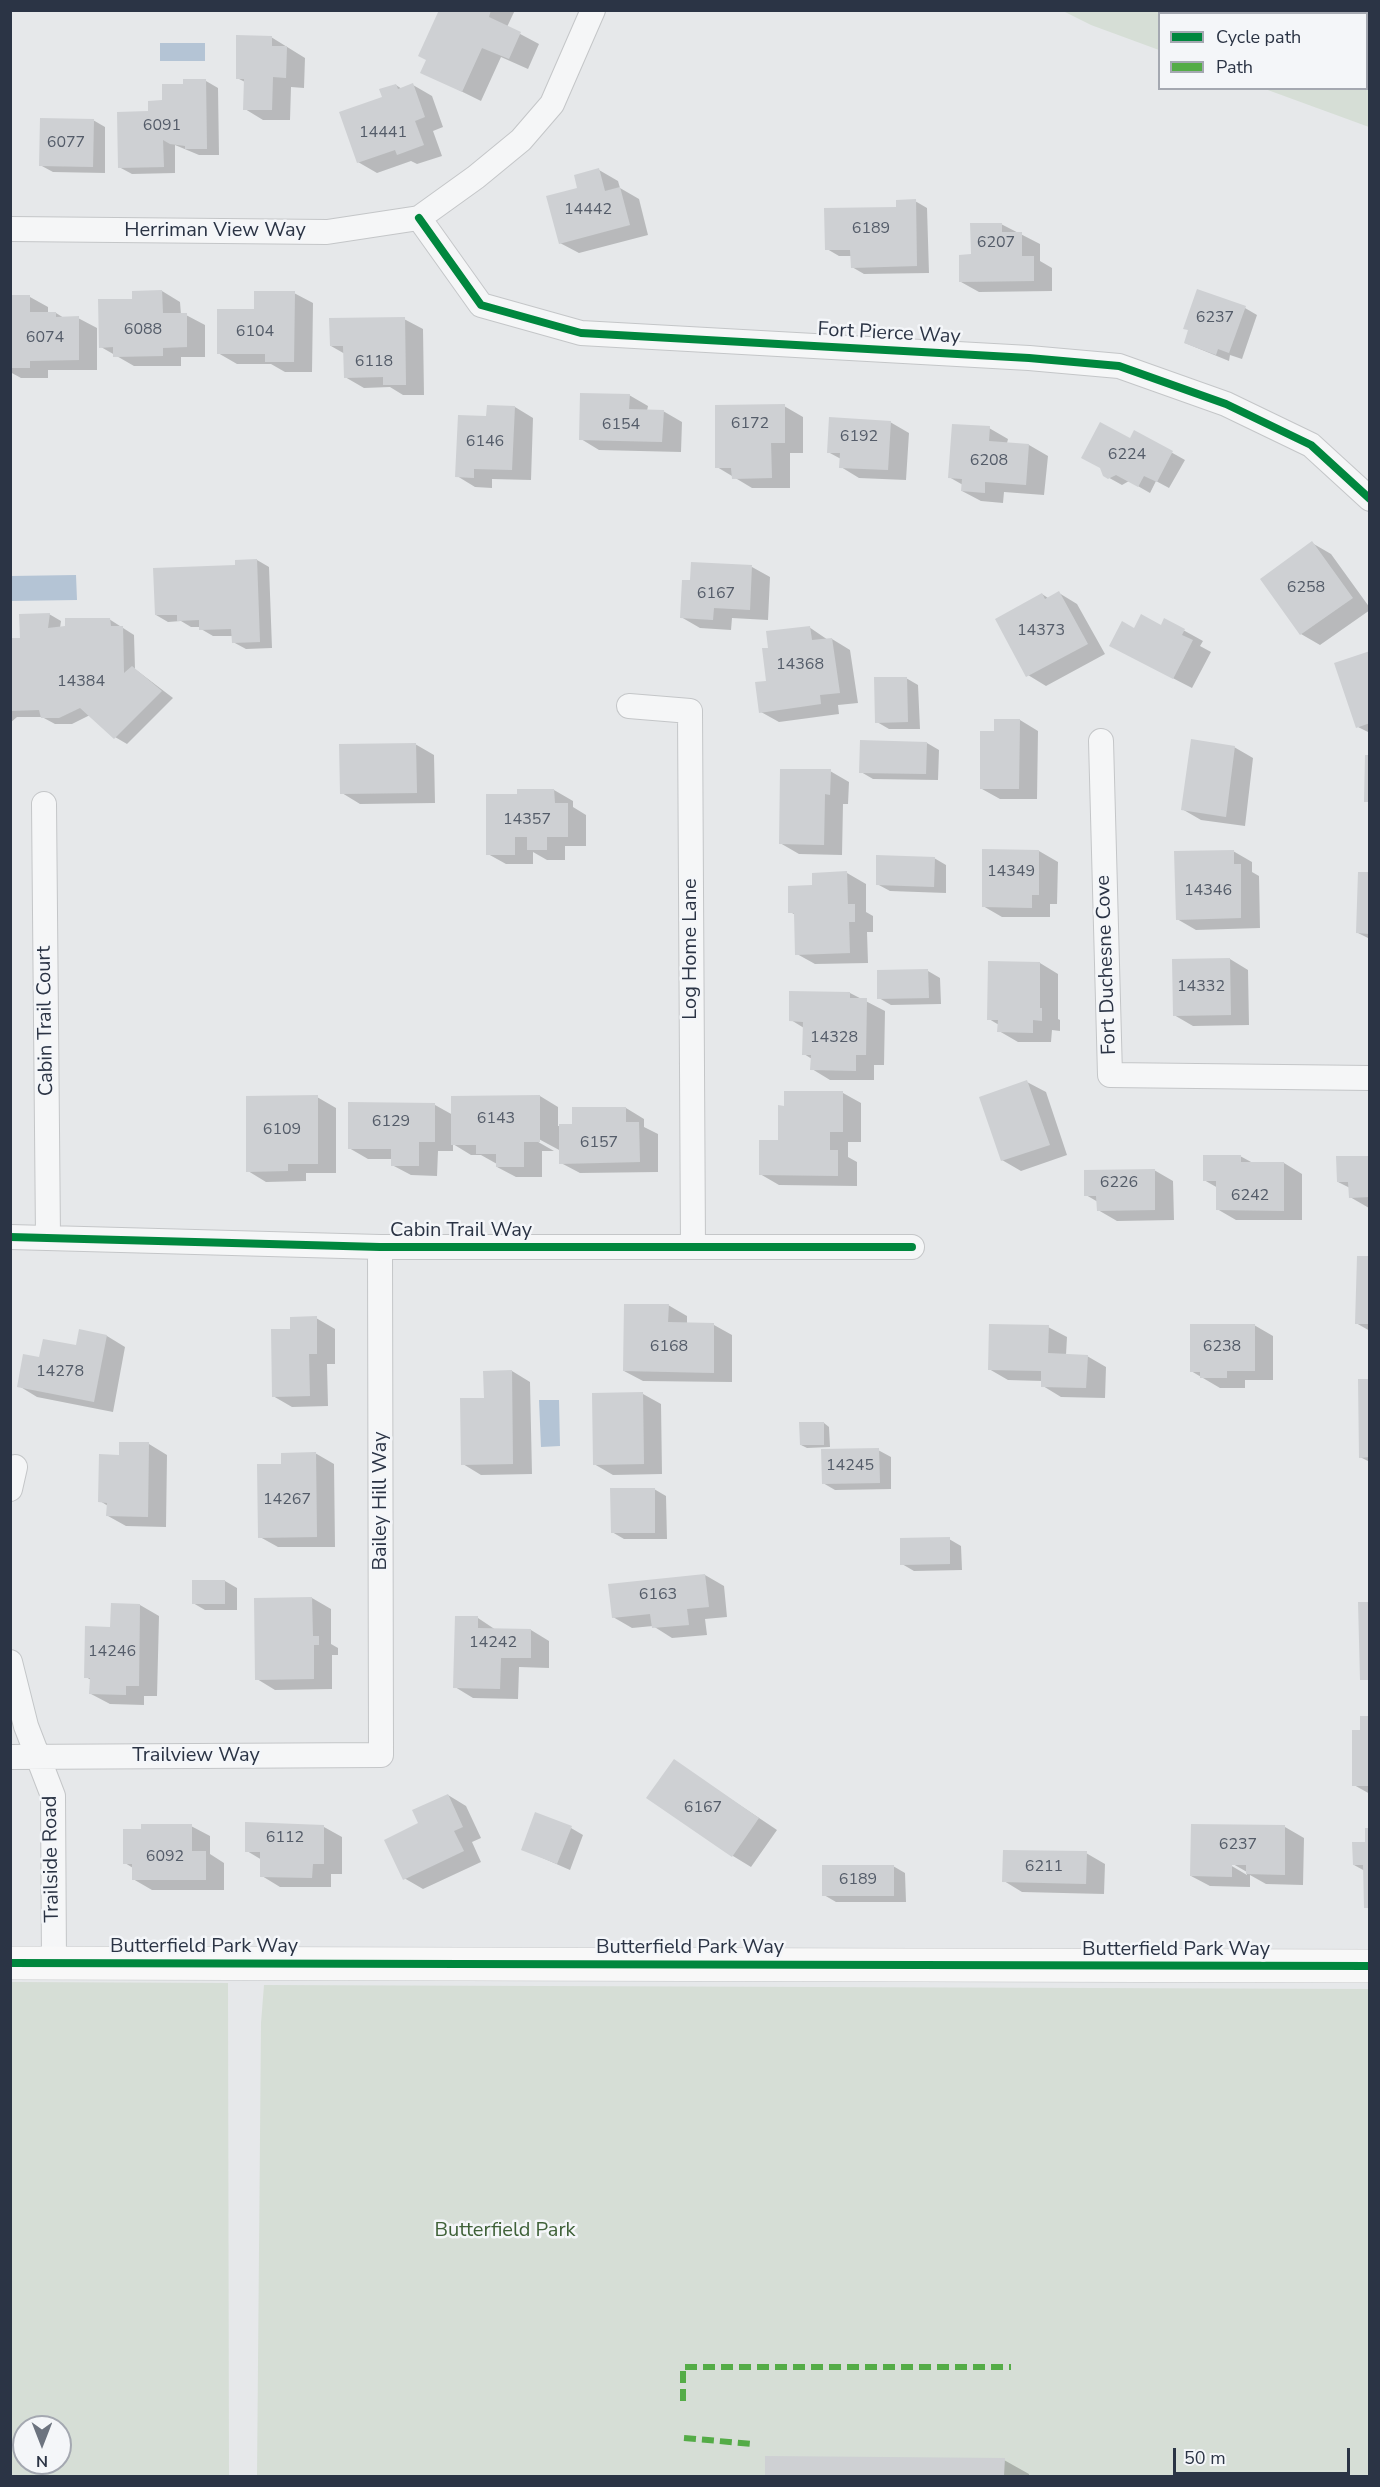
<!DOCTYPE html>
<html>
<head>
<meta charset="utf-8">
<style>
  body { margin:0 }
  #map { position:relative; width:1380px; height:2487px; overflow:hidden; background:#e6e8ea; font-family:"Nunito Sans",sans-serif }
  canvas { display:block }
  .frame { position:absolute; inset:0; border:12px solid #2b3445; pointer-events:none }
  .legend { position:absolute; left:1158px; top:12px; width:210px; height:78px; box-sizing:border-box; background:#f4f6f9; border:2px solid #a4a8b1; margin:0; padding:8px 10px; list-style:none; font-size:18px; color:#2b3445 }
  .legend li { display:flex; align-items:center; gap:12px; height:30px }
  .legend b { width:30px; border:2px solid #a4a8b1 }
  .north { position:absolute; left:12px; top:2415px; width:60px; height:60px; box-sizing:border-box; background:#f4f6f9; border:2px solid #a4a8b1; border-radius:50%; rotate:180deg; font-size:16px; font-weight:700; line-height:24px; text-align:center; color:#2b3445 }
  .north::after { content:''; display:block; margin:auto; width:21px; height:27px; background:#6c737f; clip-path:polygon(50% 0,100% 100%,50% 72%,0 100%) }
  .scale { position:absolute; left:1173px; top:2448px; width:177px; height:27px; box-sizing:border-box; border:3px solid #2b3445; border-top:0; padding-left:8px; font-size:18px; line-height:21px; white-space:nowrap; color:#2b3445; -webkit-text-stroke:4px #f4f6f9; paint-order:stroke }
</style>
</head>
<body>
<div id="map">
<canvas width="1380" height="2487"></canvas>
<div class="frame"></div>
<ul class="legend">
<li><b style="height:8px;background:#00873e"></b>Cycle path</li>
<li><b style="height:8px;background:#54ac47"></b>Path</li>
</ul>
<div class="north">N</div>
<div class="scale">50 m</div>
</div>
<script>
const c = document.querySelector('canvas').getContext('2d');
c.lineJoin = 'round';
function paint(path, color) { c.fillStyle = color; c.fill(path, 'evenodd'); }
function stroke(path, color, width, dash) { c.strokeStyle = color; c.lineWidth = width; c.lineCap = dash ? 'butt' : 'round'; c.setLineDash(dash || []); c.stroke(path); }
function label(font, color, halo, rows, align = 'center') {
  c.font = font + ' "Nunito Sans",sans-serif'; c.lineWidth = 5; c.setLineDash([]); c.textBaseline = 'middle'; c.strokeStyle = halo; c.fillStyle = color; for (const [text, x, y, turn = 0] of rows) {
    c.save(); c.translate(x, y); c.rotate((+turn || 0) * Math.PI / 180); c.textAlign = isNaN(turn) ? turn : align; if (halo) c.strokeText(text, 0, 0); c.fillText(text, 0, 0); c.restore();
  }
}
const green = new Path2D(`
  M1063,11H1369V127L1265,89L1366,88V14H1160L1159,50L1091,25Z
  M11,1982L228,1983L229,2476H11ZM24,2427H60V2463H24Z
  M264,1985L1369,1989V2476H257L261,2023Z`);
const water = new Path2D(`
  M160,43H205V61H160Z
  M76,575L77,600L11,601V576Z
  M539,1400H559L560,1446L541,1447Z`);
const shadow = new Path2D(`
  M441,10H515L507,27L539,44L528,69L501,57L481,101L422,72L428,60Z
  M271,37L305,58L304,88L291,87L290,120H263L245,109V82L237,78Z
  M206,81L218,88L219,155H199L175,145V173L132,174L119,167L149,113L163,102Z
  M396,85L402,89L413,85L432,96L443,127L433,131L442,156L417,164L411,161L377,173L358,162L384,98Z
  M93,120L105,127V173L53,172L40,165Z
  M599,170L618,181L620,188L639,199L648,235L579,253L560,243L579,189Z
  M915,201L927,208L929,273L864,274L852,267V256H839L827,249Z
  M1001,224L1040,244V261L1052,268V291L979,292L961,282L972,256Z
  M162,291L180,302L181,315H186L205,325V357H181V366H134L101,347L134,300Z
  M294,293L313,303L312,372H285L271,364H237L218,353L256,311Z
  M10,297H30L48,307V313H56L64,318H78L97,328V370H48V378H21L10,372Z
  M1245,308L1257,315L1242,359L1230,355L1229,361L1185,343Z
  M404,319L423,329L424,395H403L390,387L364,388L345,377V354L331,346Z
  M629,395L648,406L647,411H663L682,422L681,452L599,450L581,439Z
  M784,406L803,417V453H790V488H752L717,467Z
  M515,407L533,418L531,480L492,479V488L475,487L457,476L488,417Z
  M890,422L909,433L906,480L859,478L841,467V459L828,452Z
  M989,428L1008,439L1007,443L1029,445L1048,456L1044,495L1004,492L1003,503L981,501L962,491L963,485L949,477Z
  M1135,432L1185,460L1169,488L1156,481L1150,493L1129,481L1122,485L1104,475Z
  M1312,543L1331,554L1370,608V610L1320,645L1301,634L1262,579Z
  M257,560L269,567L272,648L246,649L233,642V636H213L201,629V627H191L181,621L168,622L156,615L237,567Z
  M752,567L770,577L768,620L732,618L731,630L700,628L681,617L691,582Z
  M1059,593L1077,604L1105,654L1046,686L1028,675L1042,594L1048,598Z
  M49,614L61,621L60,628L109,619L134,635L135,669L173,698L127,744L115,737L90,715L72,724H55L42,717H17L10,723V640L22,639Z
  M1165,620L1203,641L1200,646L1211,652L1192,688L1130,656L1134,630L1162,627Z
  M809,627L828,640L832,639L850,650L858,703L838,705L839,714L779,722L761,712L767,682L770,649Z
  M1370,652V733L1358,727Z
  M906,678L918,685L920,729H889L877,722Z
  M1020,720L1038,731L1037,799H1000L982,789L996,733Z
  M927,743L939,750L938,780L873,779L861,772Z
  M415,744L434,755L435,803L360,804L342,793Z
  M1234,747L1253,758L1245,826L1201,820L1182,809Z
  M830,771L849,782L848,804H843L842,855L799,854L780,843Z
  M554,790L573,801V807L586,815V846H565V860H547L533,852V864H506L488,854L518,795Z
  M1039,851L1058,862L1057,904H1050V917H1002L983,906Z
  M1233,851L1252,862V872L1259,876L1260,928L1196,930L1177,919Z
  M934,858L946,865V893L890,891L877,884Z
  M847,873L866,884V912L873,916V932H867L868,963L815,964L797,954L796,915L790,912L814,887L813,874Z
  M1370,874V939L1358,933Z
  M1230,959L1248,970L1249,1025L1193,1026L1174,1015Z
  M1040,963L1058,974V1019L1060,1020V1031L1052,1030L1051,1042H1018L999,1031V1025L989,1019Z
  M928,971L940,978L941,1004L891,1005L879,998Z
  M791,993H850L885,1011L884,1065H874V1080H830L812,1069V1059L804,1054V1028L791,1020Z
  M1027,1082L1046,1092L1067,1155L1021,1171L1002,1160Z
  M843,1093L861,1103V1142H848V1157L857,1162V1186L779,1185L760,1174L779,1142L785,1107Z
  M540,1096L558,1107V1126H574L626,1108L644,1119V1127L658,1134V1172L580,1173L561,1163V1151L535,1137L533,1139L554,1151H542V1177H516L497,1167V1164L481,1155H471L453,1144V1151H438L437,1176L411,1175L392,1165L393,1159H368L349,1148L435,1105L453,1115Z
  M317,1097L336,1108V1173H306V1181L266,1182L248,1171Z
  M1240,1156L1253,1163H1284L1302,1174V1220H1236L1217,1209L1218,1188L1204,1180Z
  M1370,1157V1208H1369L1350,1197V1188L1338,1182Z
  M1154,1170L1173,1181L1174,1220L1117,1221L1098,1210V1202L1086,1195Z
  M1370,1258V1331L1356,1323Z
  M668,1305L687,1316V1324L714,1325L732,1335V1382L643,1381L624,1371Z
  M316,1318L335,1329V1364H327L328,1406L292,1407L273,1396L292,1330Z
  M1254,1325L1273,1336V1380H1245V1388H1220L1191,1371Z
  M1048,1327L1067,1337L1066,1355L1087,1356L1106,1367L1105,1398L1061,1397L1043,1386V1381L1008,1380L989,1369Z
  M80,1331L107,1336L125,1347L113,1412L37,1397L19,1386L40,1359L77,1347Z
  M512,1371L530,1382L532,1474L481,1475L463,1464L486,1400Z
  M1370,1380V1462L1360,1457Z
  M643,1394L661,1404L662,1474L613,1475L594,1464Z
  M824,1423L829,1427L830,1447L807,1448L801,1445Z
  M149,1444L167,1455L166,1527L126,1526L108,1516V1506L100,1501L121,1456Z
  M878,1450L891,1457V1489L835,1490L823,1483Z
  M315,1453L334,1464L335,1547H278L260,1537L283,1465Z
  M654,1489L666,1496L667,1539H624L612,1532Z
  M949,1539L961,1546L962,1570L914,1571L902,1564Z
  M705,1575L724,1586L727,1617L705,1619L707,1635L672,1638L653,1626L632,1628L613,1617Z
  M225,1581L237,1588V1610H205L193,1603Z
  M312,1598L331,1609V1644L338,1648V1655H332V1689L275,1690L257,1679L256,1599Z
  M140,1605L159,1616L157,1696H144V1705L110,1704L91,1694V1680L86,1677L112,1628Z
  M478,1618L496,1630H531L549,1641V1668L519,1667L518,1699L473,1698L455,1687Z
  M1370,1717V1794L1354,1785L1361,1731Z
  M674,1761L777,1830L751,1867L733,1856Z
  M448,1795L466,1806L481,1838L472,1842L481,1862L423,1889L404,1878L420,1824Z
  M191,1826L210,1836V1854L224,1863V1890H152L133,1879V1868L125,1863Z
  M1192,1826L1285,1827L1304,1838L1303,1885L1266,1884L1250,1875V1887L1210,1886L1191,1876ZM1226,1860L1247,1872V1875L1225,1862Z
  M324,1827L342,1837V1874H331V1887H280L262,1876V1860L247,1851Z
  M571,1828L583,1835L570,1870L522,1849Z
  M1370,1829V1909L1365,1907V1871L1354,1865L1367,1844Z
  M1086,1853L1105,1864L1104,1894L1022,1892L1004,1881Z
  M893,1866L905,1873L906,1902H836L824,1895Z
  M767,2457L1004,2460L1029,2474V2476H766Z`);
const building = new Path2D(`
  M439,10H491L489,17L521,32L509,59L482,48L462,92L420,73L426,60L418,56Z
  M236,35L272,36V46H287L286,78L273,77L272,110H243L244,79H236Z
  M183,79H206L207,149H185V146L170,144L163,140L164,167L118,168L117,112L148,111V101L162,100V84H183Z
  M413,83L425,117L415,121L424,145L397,155L395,150L357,163L339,112L382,97L379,89L396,84L398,89Z
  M40,118L94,119L93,167L39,166Z
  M599,168L605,191L620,187L630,225L559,244L546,196L577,188L574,175Z
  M916,199L917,266L851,268L850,250H825L824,208L896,207V200Z
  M970,223H1002V232H1022V256H1034V281L959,282V255L971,254Z
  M1197,289L1246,306L1229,353L1218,349L1216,355L1184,343L1188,330L1183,329Z
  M162,290L163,313H187V347L163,348V356L113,357V347L99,348L98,299H132V291Z
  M254,291H295L294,362H265V354H217V309H254Z
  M10,295H30V312H56V317L79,316V360L30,361V368H10Z
  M405,317L406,385H383V377L344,378L343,346H330L329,318Z
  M580,393L630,394L629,409L664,410L662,442L579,440Z
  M785,404V443H771L772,478L732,479L731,468H715V405Z
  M487,405L515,406L512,470L474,469V478L455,477L458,415L486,416Z
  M829,417L891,421L888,470L839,468L840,453H827Z
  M1100,422L1130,438L1134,430L1173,451L1157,482L1144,476L1138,487L1116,475L1108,479L1103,476L1100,468L1081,458Z
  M952,424L990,426L989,441L1029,444L1026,485L985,482V493L961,491L962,479L948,478Z
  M1312,541L1353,598L1300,635L1260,579Z
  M257,559L260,642L232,643L231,629L199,630V620L177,621V615H155L153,568L235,565V560Z
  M691,562L752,565L750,610L714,608L713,620L680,618L682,580H690Z
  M1059,591L1088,644L1026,677L995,619L1042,593L1045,599Z
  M50,613L48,628L65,626V618H110L111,626H123L124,673L132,666L162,691L114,739L80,708L59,718H41L39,710L10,711V638H20L19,614Z
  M1141,614L1161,625L1164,618L1185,629L1182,635L1193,640L1173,679L1109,646L1122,621L1134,628Z
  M810,626L812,640L832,638L840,693L820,695L821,704L759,713L755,682L766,681L762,648H768L766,631Z
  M1370,651V723L1356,728L1334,663Z
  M874,677H907L908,722L875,723Z
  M994,719H1020L1019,789H980V731H994Z
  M1191,739L1235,746L1226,817L1181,810Z
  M860,740L927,742L926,774L859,773Z
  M416,743L417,793L340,794L339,744Z
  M1365,755H1370V802H1364Z
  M780,769H831L830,795L825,794L824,845L779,844Z
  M517,789H554L555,803H568V837H547V850H527V837H515V855H486V794H517Z
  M982,849L1039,850V895H1032V908L982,907Z
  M1234,850V864H1241V918L1176,920L1174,851Z
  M876,855L935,857L934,887L876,885Z
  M847,871L848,904H855V922H849L850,953L795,955L794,913H788V886L812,885V873Z
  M1358,872H1370V934L1356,933Z
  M1230,958L1231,1015L1173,1016L1172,959Z
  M988,961L1040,962V1008H1042V1021L1033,1020V1033L997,1032L998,1020H987Z
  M928,969L929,998L877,999V970Z
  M789,991L850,992V998H867L866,1055H856V1071L810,1070L811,1055H802L803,1022L789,1021Z
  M1027,1080L1050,1145L1001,1161L979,1097Z
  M784,1091H843V1132H830V1150H838V1176L759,1175V1140H778V1105L784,1106Z
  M318,1095V1164H288V1171L246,1172V1096Z
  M540,1095V1142H524V1167H496V1154H476V1145H451V1096Z
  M348,1102L435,1103V1142H419V1166H391V1149H348Z
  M572,1107H626V1122H639L640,1162L559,1164V1124H572Z
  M1203,1155H1241V1162H1284V1211L1216,1210V1181H1203Z
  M1336,1156H1370V1197L1349,1198L1348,1182H1337Z
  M1155,1169V1210L1097,1211L1096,1196H1084V1170Z
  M1357,1256H1370V1324H1355Z
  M624,1304H669L668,1322L714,1323V1373L623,1371Z
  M317,1316V1354H309L310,1396L272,1397L271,1329H290V1317Z
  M989,1324L1049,1325L1048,1353L1088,1355L1086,1388L1041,1387V1371L988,1370Z
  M1190,1324H1255V1371H1227V1378H1200V1372H1190Z
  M79,1329L107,1335L94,1402L17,1387L23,1354L39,1357L43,1339L76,1345Z
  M512,1370L513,1464L461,1465L460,1398H484L483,1371Z
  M1358,1379H1370V1457L1359,1458Z
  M643,1392L644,1464L593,1465L592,1393Z
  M799,1422H824V1445H800Z
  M119,1442H149L148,1517L106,1516L107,1503L98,1502L99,1454L119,1455Z
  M879,1448L880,1483L822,1484L821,1449Z
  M316,1452L317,1537L258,1538L257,1464H281V1453Z
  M610,1488H655V1533H611Z
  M950,1537V1564L900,1565V1538Z
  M705,1574L709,1607L687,1609L689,1625L652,1628L650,1614L612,1618L608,1584Z
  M192,1580H225V1604H192Z
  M312,1597L313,1636H319V1645H314V1679L255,1680L254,1598Z
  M1358,1602H1370V1680H1360Z
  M111,1603L140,1604L139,1686H126V1695L89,1694L90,1678H84L85,1626L110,1627Z
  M455,1616H478V1628L531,1629V1658H501L500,1689L453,1688Z
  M1360,1716H1370V1786H1352V1730H1360Z
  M674,1759L759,1818L732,1857L646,1798Z
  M448,1794L463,1827L454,1831L464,1851L403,1880L384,1840L418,1823L412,1810Z
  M535,1812L572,1826L557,1864L521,1850Z
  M245,1822L324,1825V1864H313L312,1878L260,1877V1852H245Z
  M141,1824H192V1851H206V1880H132V1864H123V1829H141Z
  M1191,1824L1285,1825V1875L1246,1874V1865H1232V1877L1190,1876Z
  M1365,1828H1370V1908H1364L1363,1865H1353L1352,1842H1365Z
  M1003,1850L1087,1851L1086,1884L1002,1882Z
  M822,1865H894V1896H822Z
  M765,2456L1005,2458L1004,2476H765Z`);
const street = new Path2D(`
  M419,218L481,305L581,333L1029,358L1119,366L1226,404L1311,445L1370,499
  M10,229L327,232L419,218L476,177L521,140L552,104L593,10
  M629,706L690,711L693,1247
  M1101,741L1110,1075L1370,1078
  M44,804L48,1238
  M10,1237L380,1247H912
  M10,1489L15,1467
  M10,1662L26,1726L53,1796L54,1963
  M10,1757L381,1755L380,1247`);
const secondary = new Path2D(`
  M10,1963L1370,1966`);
const quiet = new Path2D(`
  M683,2401V2367H1011
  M684,2438L753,2444`);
const cycleway = new Path2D(`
  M419,218L481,305L581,333L1029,358L1119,366L1226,404L1311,445L1370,499
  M10,1237L380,1247H912
  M10,1963L1370,1966`);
const numberNames = [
  ["6091",162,126],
  ["14441",383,133],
  ["6077",66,143],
  ["14442",588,210],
  ["6189",871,229],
  ["6207",996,243],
  ["6237",1215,318],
  ["6088",143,330],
  ["6104",255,332],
  ["6074",45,338],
  ["6118",374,362],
  ["6172",750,424],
  ["6154",621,425],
  ["6192",859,437],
  ["6146",485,442],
  ["6224",1127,455],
  ["6208",989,461],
  ["6258",1306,588],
  ["6167",716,594],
  ["14373",1041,631],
  ["14368",800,665],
  ["14384",81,682],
  ["14357",527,820],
  ["14349",1011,872],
  ["14346",1208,891],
  ["14332",1201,987],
  ["14328",834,1038],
  ["6143",496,1119],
  ["6129",391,1122],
  ["6109",282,1130],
  ["6157",599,1143],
  ["6226",1119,1183],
  ["6242",1250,1196],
  ["6168",669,1347],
  ["6238",1222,1347],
  ["14278",60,1372],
  ["14245",850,1466],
  ["14267",287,1500],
  ["6163",658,1595],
  ["14242",493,1643],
  ["14246",112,1652],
  ["6167",703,1808],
  ["6112",285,1838],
  ["6237",1238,1845],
  ["6092",165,1857],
  ["6211",1044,1867],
  ["6189",858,1880]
];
const streetNames = [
  ["Herriman View Way",215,231],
  ["Fort Pierce Way",889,334,3],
  ["Log Home Lane",691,949,-90],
  ["Fort Duchesne Cove",1107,965,-92],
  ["Cabin Trail Court",46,1021,-91],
  ["Cabin Trail Way",461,1231],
  ["Bailey Hill Way",381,1501,-90],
  ["Trailview Way",196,1756],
  ["Trailside Road",52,1859,-91],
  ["Butterfield Park Way",204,1947],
  ["Butterfield Park Way",690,1948],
  ["Butterfield Park Way",1176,1950]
];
const parkNames = [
  ["Butterfield Park",505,2231]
];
paint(green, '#d6ded6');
paint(water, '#b4c4d5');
paint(shadow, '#0003');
paint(building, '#ced0d3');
stroke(street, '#c4c6c8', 26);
stroke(secondary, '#c4c6c8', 34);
stroke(street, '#f5f6f7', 24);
stroke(secondary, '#f8f8f8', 33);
stroke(quiet, '#54ac47', 6, [12, 6]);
stroke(cycleway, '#00873e', 8);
label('16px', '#545c69', null, numberNames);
label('20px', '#2b3445', '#f4f6f9', streetNames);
label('20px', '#3f6138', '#f4f6f9', parkNames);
</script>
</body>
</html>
